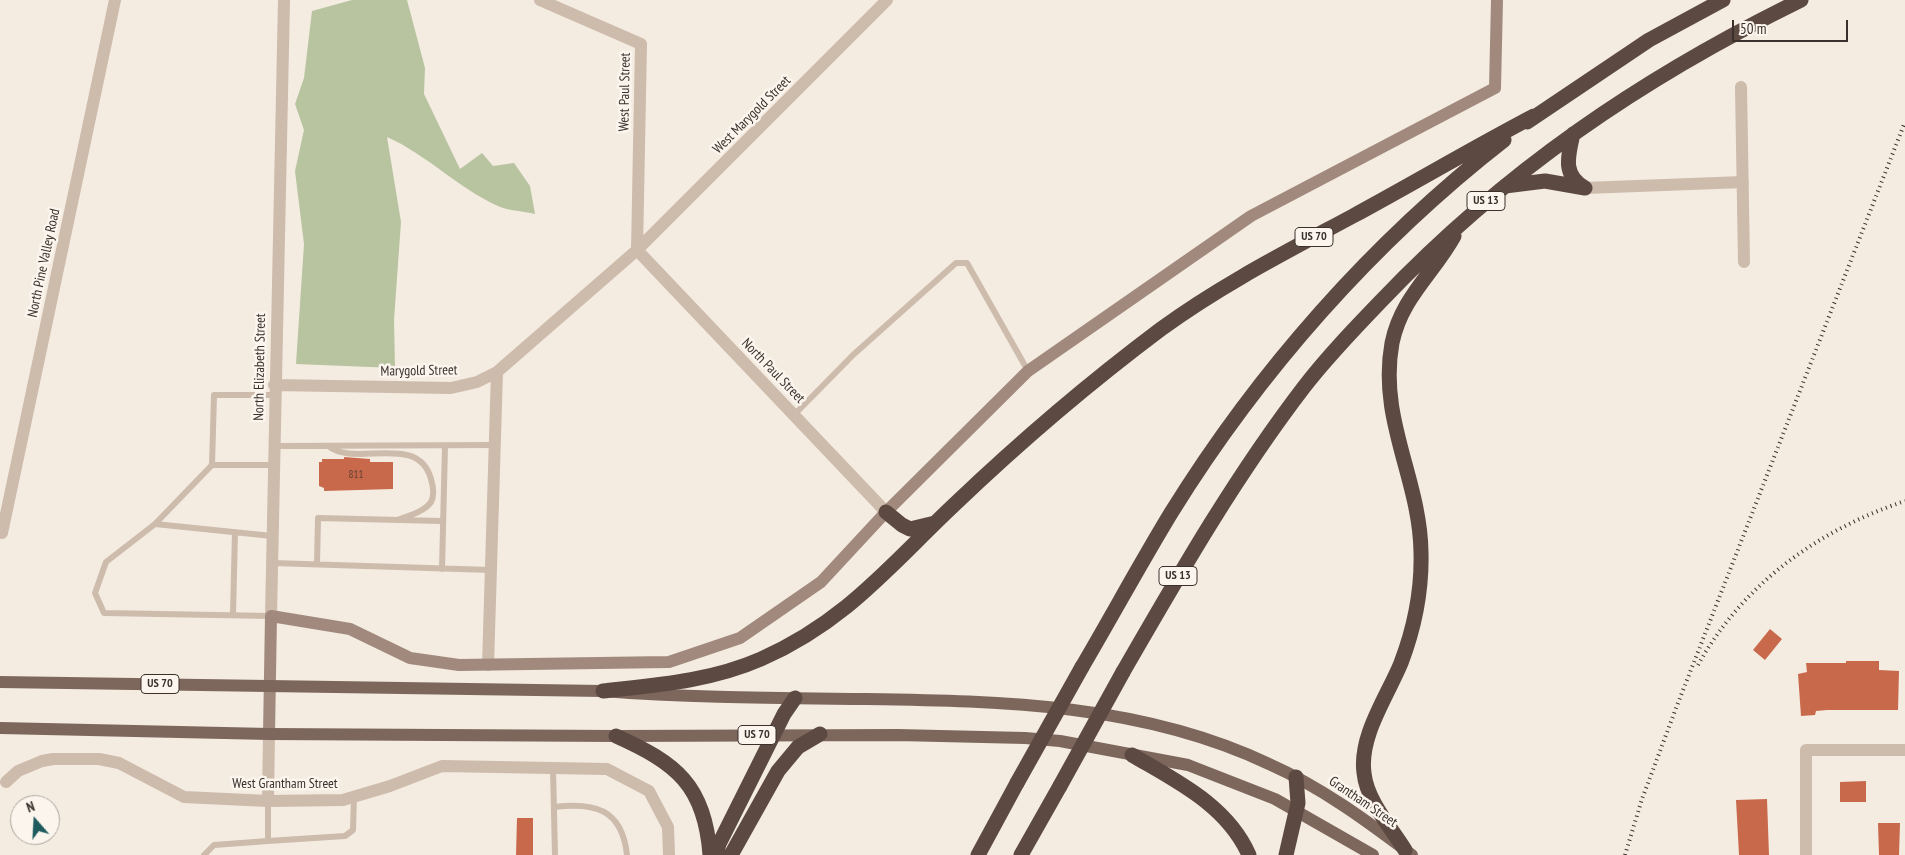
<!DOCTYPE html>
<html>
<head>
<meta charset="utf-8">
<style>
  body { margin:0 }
  #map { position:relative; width:1905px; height:855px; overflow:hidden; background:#f4ebe1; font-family:"PT Sans Narrow",sans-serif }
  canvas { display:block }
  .north { position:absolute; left:10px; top:795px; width:50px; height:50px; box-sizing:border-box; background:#fbf5ee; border:1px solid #aea6a0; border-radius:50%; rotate:341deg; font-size:14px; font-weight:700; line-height:20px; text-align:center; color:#3b302b }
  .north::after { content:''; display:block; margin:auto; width:18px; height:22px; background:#1f5a5e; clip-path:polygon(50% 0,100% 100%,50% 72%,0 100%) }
  .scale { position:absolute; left:1732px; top:20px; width:116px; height:22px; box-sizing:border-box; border:2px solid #3b302b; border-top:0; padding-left:6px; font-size:15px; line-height:18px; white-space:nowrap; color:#3b302b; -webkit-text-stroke:4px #fbf5ee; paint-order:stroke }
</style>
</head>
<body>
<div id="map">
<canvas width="1905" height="855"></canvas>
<div class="north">N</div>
<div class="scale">50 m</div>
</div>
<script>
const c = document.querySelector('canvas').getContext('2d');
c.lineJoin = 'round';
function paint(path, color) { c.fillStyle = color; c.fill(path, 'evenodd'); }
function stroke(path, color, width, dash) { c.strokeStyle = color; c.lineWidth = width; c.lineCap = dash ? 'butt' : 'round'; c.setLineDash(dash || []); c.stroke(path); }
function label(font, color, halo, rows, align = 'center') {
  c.font = font + ' "PT Sans Narrow",sans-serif'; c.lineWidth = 5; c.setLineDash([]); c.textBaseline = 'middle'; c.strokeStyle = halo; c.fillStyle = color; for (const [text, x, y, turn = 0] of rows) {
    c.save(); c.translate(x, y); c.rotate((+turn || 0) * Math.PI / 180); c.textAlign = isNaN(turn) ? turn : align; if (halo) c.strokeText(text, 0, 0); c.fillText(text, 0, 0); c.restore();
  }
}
const green = new Path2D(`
  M352,0H407L425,68L424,94L460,169L482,153L493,166L514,163L530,186L535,214C524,211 509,211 498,206C458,188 426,154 387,137L401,222L394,320L395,368L296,364L304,244L295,171L304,130L295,104L304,78L312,11Z`);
const building = new Path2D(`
  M344,457L370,459V462H393V489L324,491V488L319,486V462H322V459H344Z
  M1770,629L1782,639L1765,660L1753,650Z
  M1846,661H1879V670L1899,671L1898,710H1827L1816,711L1815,715L1801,716L1798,674L1807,672L1806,663H1846Z
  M1866,781V802H1840V782Z
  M1767,799L1769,855H1739L1736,800Z
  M517,818H533V855H516Z
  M1878,823H1900L1899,855H1879Z`);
const lane = new Path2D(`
  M794,415L853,355L956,263H967L1028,371
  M274,446L495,445
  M328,446C355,468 418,432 431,479C433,486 435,495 431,502C424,512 408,516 397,520
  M212,465H273
  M155,524L272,536
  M272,563L491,570
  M317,564L318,518L441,521
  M442,569L445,446
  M233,615L235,532
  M271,616L104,613L95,593L106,562L155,524L212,465L214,395H274
  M553,768L555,855
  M554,807C595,802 622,809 627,855
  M268,841L345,836L353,830L354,797
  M204,855L214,845L268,841V801`);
const street = new Path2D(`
  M540,0L641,44L637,250
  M1741,87L1744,262
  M1585,188L1743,182
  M637,250L886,512
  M274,385L451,388L477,382L497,372L637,250L887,0
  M2,533L115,0
  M271,616L284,0
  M488,665L497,372
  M6,782L18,771L42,761L53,759H99L119,763L184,797L268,801L343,800L390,786L442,766L607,769L649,791L668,827L669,855
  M268,801L269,734
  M1806,855V750H1905`);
const secondary = new Path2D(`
  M269,734L271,616L350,629L410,658L459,665L669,662L740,638L821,582L886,512L1028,371L1251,216L1495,88L1497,0`);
const primary = new Path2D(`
  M0,682L603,691C691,698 778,698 866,699C1003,701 1143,704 1269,764C1321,787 1367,821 1412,855
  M0,728L269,734L616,736L898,735L1025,738L1060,741L1188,765L1275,799L1373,855`);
const highway = new Path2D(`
  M1527,122L1649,40L1723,0
  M1573,134C1568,156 1562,175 1585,188
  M1505,186L1545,181L1585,188
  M886,512L902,525L910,529L935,523
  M1082,667C1112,616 1140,564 1171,513C1259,371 1373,242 1504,140
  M1123,672C1179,575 1235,477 1304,387C1327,357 1355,328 1382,300C1505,171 1642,78 1801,0
  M603,691C657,685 711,681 761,659C847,621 891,564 956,503C1021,441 1089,383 1161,329C1221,285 1288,251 1353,216C1414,183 1473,148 1534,116
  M616,736C676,763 705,785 710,855
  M1132,755C1176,781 1227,805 1249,855
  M1405,850C1390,826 1367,801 1364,773C1359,736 1387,697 1401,663C1414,629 1422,589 1421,552C1420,479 1378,419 1392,343C1401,298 1433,274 1454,236
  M716,855L719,844L784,714L795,698
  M731,855L778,771L798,747L820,734
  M978,855L1017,783
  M1021,855L1060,786
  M1286,855L1298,803L1296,777`);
const rail = new Path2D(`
  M1698,665C1743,584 1818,530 1905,501
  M1625,855L1642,799L1678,703L1905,122`);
const highwayBridge = new Path2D(`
  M1017,783L1082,667
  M1060,786L1123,672`);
const numberNames = [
  ["811",356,475]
];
const shields = [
  [1486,201,38],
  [1314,237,38],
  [1178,576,38],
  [160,684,38],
  [757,735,38]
];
const shieldNames = [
  ["US 13",1486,201],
  ["US 70",1314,237],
  ["US 13",1178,576],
  ["US 70",160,684],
  ["US 70",757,735]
];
const streetNames = [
  ["West Paul Street",625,92,-89],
  ["West Marygold Street",752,115,-45],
  ["North Pine Valley Road",44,263,-78],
  ["North Elizabeth Street",260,367,-89],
  ["Marygold Street",419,371,-1],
  ["North Paul Street",773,371,46],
  ["West Grantham Street",285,784],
  ["Grantham Street",1363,802,34]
];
paint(green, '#b8c4a0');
paint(building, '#c8694b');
stroke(lane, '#cdbbac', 6);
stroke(street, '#cdbbac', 12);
stroke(secondary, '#a18a7d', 12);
stroke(primary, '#7d675c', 12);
stroke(highway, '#5c4a42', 15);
stroke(rail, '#3b302b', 4, [1, 4]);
stroke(highwayBridge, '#5c4a42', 15);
label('11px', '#5e3e33', null, numberNames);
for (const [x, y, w] of shields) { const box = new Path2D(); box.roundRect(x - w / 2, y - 9.5, w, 19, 4); c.fillStyle = '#fbf5ee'; c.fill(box); stroke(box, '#3b302b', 1); }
label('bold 12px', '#3b302b', null, shieldNames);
label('14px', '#3b302b', '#fbf5ee', streetNames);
</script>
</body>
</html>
